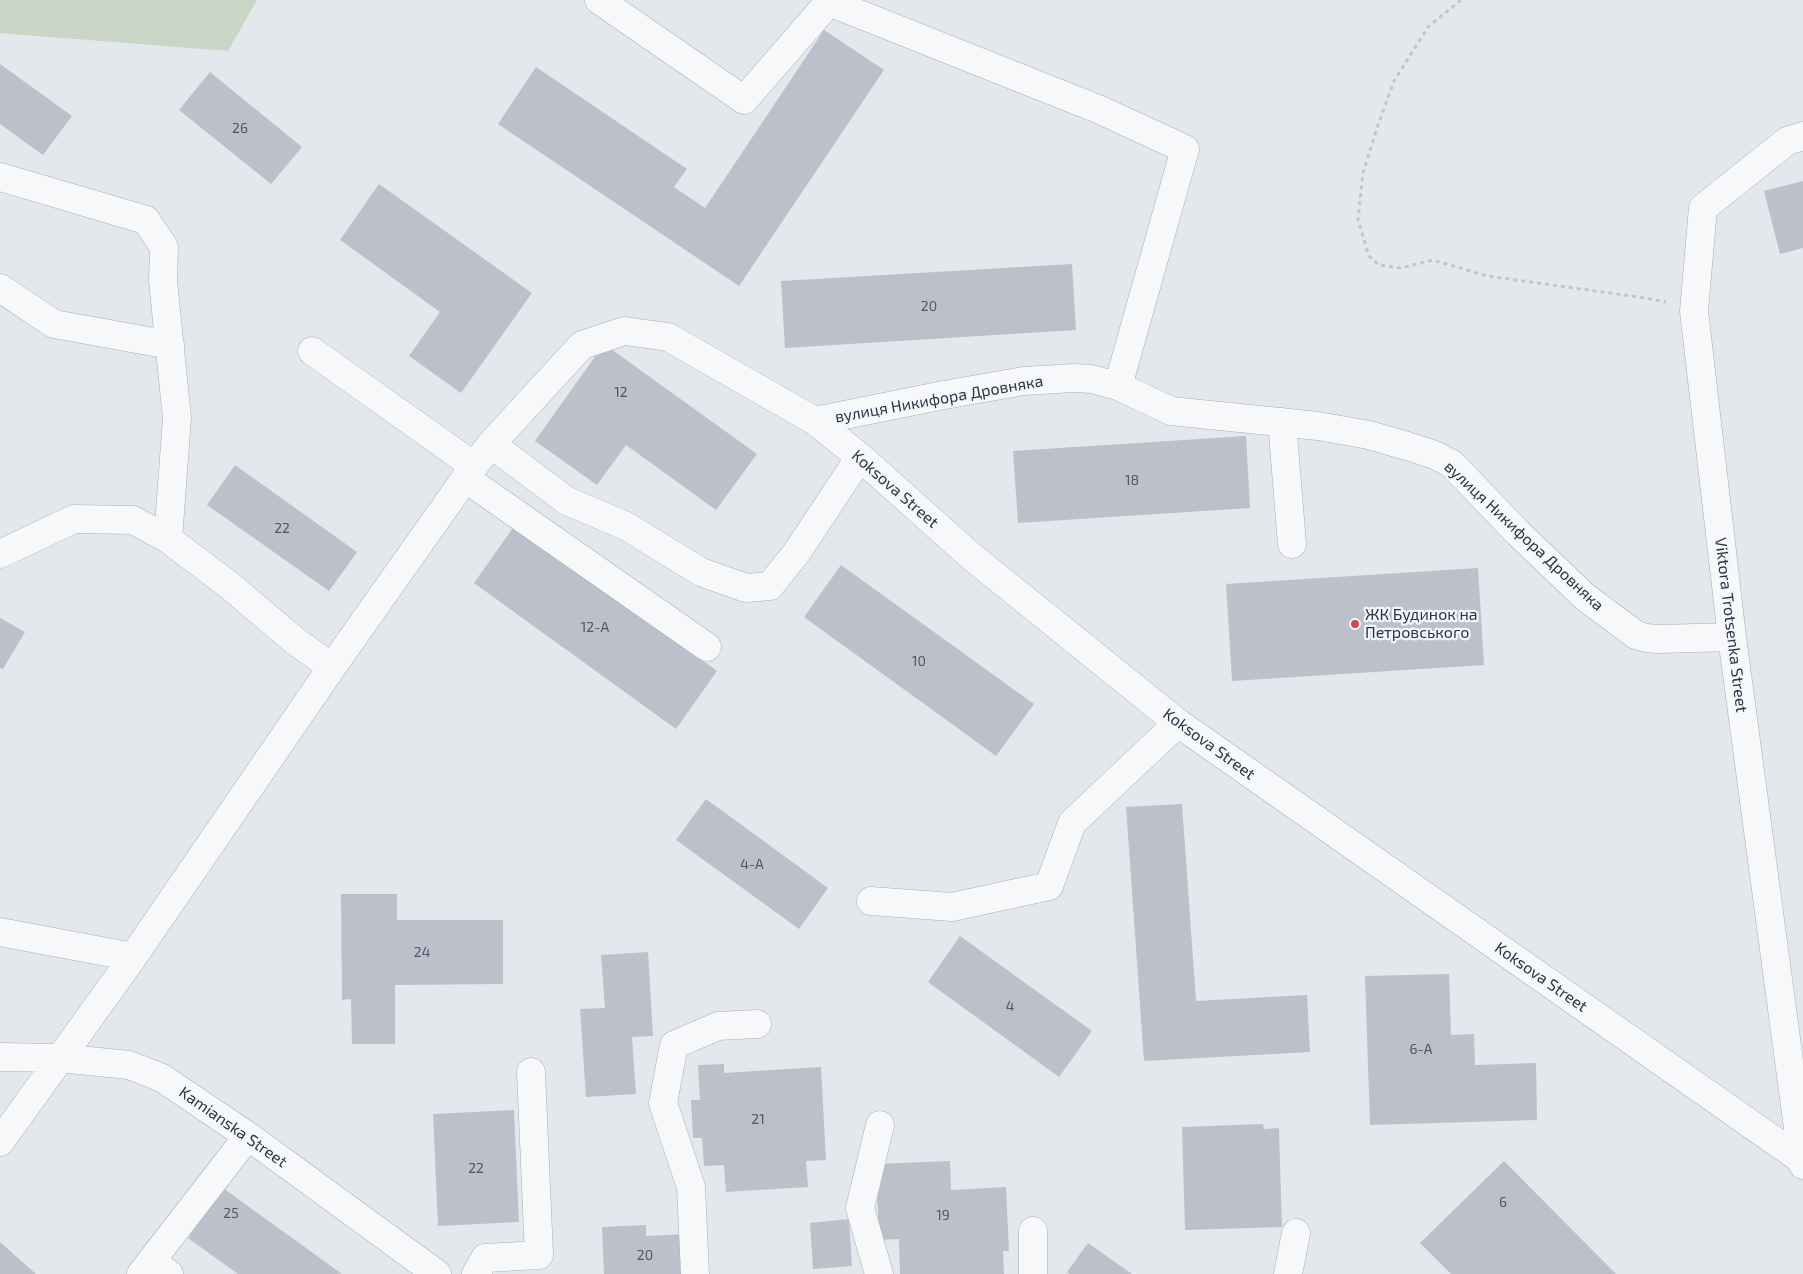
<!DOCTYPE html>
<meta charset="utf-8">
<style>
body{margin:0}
canvas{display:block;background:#e4e7ec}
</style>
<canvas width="1803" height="1274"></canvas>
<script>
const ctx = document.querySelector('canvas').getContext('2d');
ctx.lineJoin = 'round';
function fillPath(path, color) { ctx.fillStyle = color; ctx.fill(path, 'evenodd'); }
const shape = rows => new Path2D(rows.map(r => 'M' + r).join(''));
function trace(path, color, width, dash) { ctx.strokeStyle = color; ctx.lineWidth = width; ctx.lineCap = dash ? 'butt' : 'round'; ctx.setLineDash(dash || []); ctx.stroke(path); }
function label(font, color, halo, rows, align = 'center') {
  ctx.font = font + ' "Exo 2",sans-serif'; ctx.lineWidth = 4.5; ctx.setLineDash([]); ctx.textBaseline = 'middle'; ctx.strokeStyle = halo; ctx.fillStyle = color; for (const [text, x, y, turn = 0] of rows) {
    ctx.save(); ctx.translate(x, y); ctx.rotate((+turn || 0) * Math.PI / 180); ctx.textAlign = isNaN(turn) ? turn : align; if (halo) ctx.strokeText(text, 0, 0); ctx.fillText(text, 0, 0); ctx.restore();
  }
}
fillPath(shape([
 [0,0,257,0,228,51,0,33]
]), '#c9d6c5');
fillPath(shape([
 [824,30,884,70,739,286,498,124,536,67,687,169,674,187,705,208],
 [0,64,72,116,43,155,0,124],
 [210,72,302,147,271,184,179,110],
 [1803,181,1803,248,1780,254,1764,191],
 [379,184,532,293,461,393,409,356,440,312,340,240],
 [1072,264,1076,330,785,348,781,281],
 [604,344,757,454,716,510,626,445,597,485,535,441],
 [1246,436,1250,508,1018,523,1013,451],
 [235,465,357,552,329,591,207,505],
 [515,525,717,671,676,729,474,583],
 [841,565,1034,704,996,756,804,617],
 [1478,568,1484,665,1232,681,1226,584],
 [0,618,25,632,3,669,0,668],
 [706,799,828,888,799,929,676,840],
 [1182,804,1196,1001,1307,995,1310,1052,1144,1061,1126,807],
 [341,894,397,894,397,920,503,920,503,984,395,985,395,1044,352,1044,351,999,342,1000],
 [960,936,1092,1031,1059,1077,928,982],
 [648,952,653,1036,632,1037,636,1094,586,1097,580,1009,605,1008,601,955],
 [1449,974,1451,1035,1474,1034,1475,1065,1536,1063,1537,1120,1370,1125,1365,976],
 [724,1064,724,1073,821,1067,826,1160,806,1161,808,1187,726,1192,724,1165,704,1166,702,1138,693,1138,691,1100,700,1100,698,1065],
 [514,1110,519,1222,438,1226,433,1114],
 [1263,1124,1264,1129,1279,1128,1282,1227,1185,1230,1182,1127],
 [950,1161,951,1190,1006,1187,1009,1251,1003,1251,1004,1274,900,1274,899,1239,879,1240,876,1164],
 [1504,1161,1616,1274,1451,1274,1420,1243],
 [223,1188,342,1274,238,1274,188,1238],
 [849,1219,852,1266,813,1269,810,1223],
 [646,1225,646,1236,685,1234,687,1274,604,1274,602,1227],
 [0,1242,36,1274,0,1274],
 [1088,1243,1132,1274,1070,1274,1067,1272]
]), '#bbc0ca');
const minor = shape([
 [599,0,744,100,829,2,1098,109,1185,149,1118,386],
 [1803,136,1787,141,1703,208,1694,311,1732,637,1803,1165],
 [0,177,146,220,164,247,163,281,177,418,168,539,229,585,295,641,332,667],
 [0,288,54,324,170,345],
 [312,351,474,466],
 [815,421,944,395,1024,381,1074,378,1091,379,1118,386,1171,411,1318,426,1369,435,1407,446,1435,455,1452,464,1518,533,1585,597,1636,635,1646,638,1659,639,1732,637],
 [1282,422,1292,544],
 [491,444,567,501,626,526,701,572,746,588,770,586,797,552,860,457],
 [465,478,707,647],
 [0,554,74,519,133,520,168,539],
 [871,901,952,907,1049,886,1072,823,1178,723],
 [0,932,133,957],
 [0,1057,59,1058,129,1065,162,1078,248,1136,437,1274],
 [0,1142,133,957,332,667,474,466,491,444,582,345,624,331,668,337,815,421,860,457,972,557,1178,723,1802,1160],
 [151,1261,169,1274],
 [141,1274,248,1136],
 [476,1274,485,1258,539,1255,531,1072],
 [695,1274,691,1187,663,1103,674,1045,718,1026,757,1024],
 [879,1274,860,1208,880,1125],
 [1033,1274,1033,1231],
 [1288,1274,1296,1233]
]);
trace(minor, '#a9aeb7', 29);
trace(shape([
 [1461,0,1428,27,1394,81,1377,128,1363,173,1358,220,1369,256,1379,265,1400,268,1433,260,1487,276,1639,297,1666,302]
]), '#c2c5cb', 3, [4, 4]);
trace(minor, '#f7f8fa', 28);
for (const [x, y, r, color] of [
 [1355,624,5,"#d1495b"]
]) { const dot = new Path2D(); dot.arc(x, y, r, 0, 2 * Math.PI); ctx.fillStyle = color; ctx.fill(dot); trace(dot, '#f4f6f9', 2); }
label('14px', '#4f5766', null, [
 ["26",240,128],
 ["20",929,306],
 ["12",621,392],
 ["18",1132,480],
 ["22",282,528],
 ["12-А",595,627],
 ["10",919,661],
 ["4-А",752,864],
 ["24",422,952],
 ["4",1010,1006],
 ["6-А",1421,1049],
 ["21",758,1119],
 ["22",476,1168],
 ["6",1503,1202],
 ["25",231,1213],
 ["19",943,1215],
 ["20",645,1255]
]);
label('16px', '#2b3445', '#f4f6f9', [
 ["вулиця Никифора Дровняка",939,399,-10],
 ["Koksova Street",895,489,41],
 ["вулиця Никифора Дровняка",1524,536,43],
 ["Viktora Trotsenka Street",1731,625,83],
 ["Koksova Street",1209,744,36],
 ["Koksova Street",1541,977,35],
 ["Kamianska Street",233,1127,35]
]);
label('16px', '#2b3445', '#f4f6f9', [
 ["ЖК Будинок на",1365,615],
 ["Петровського",1365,633]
], 'left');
</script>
